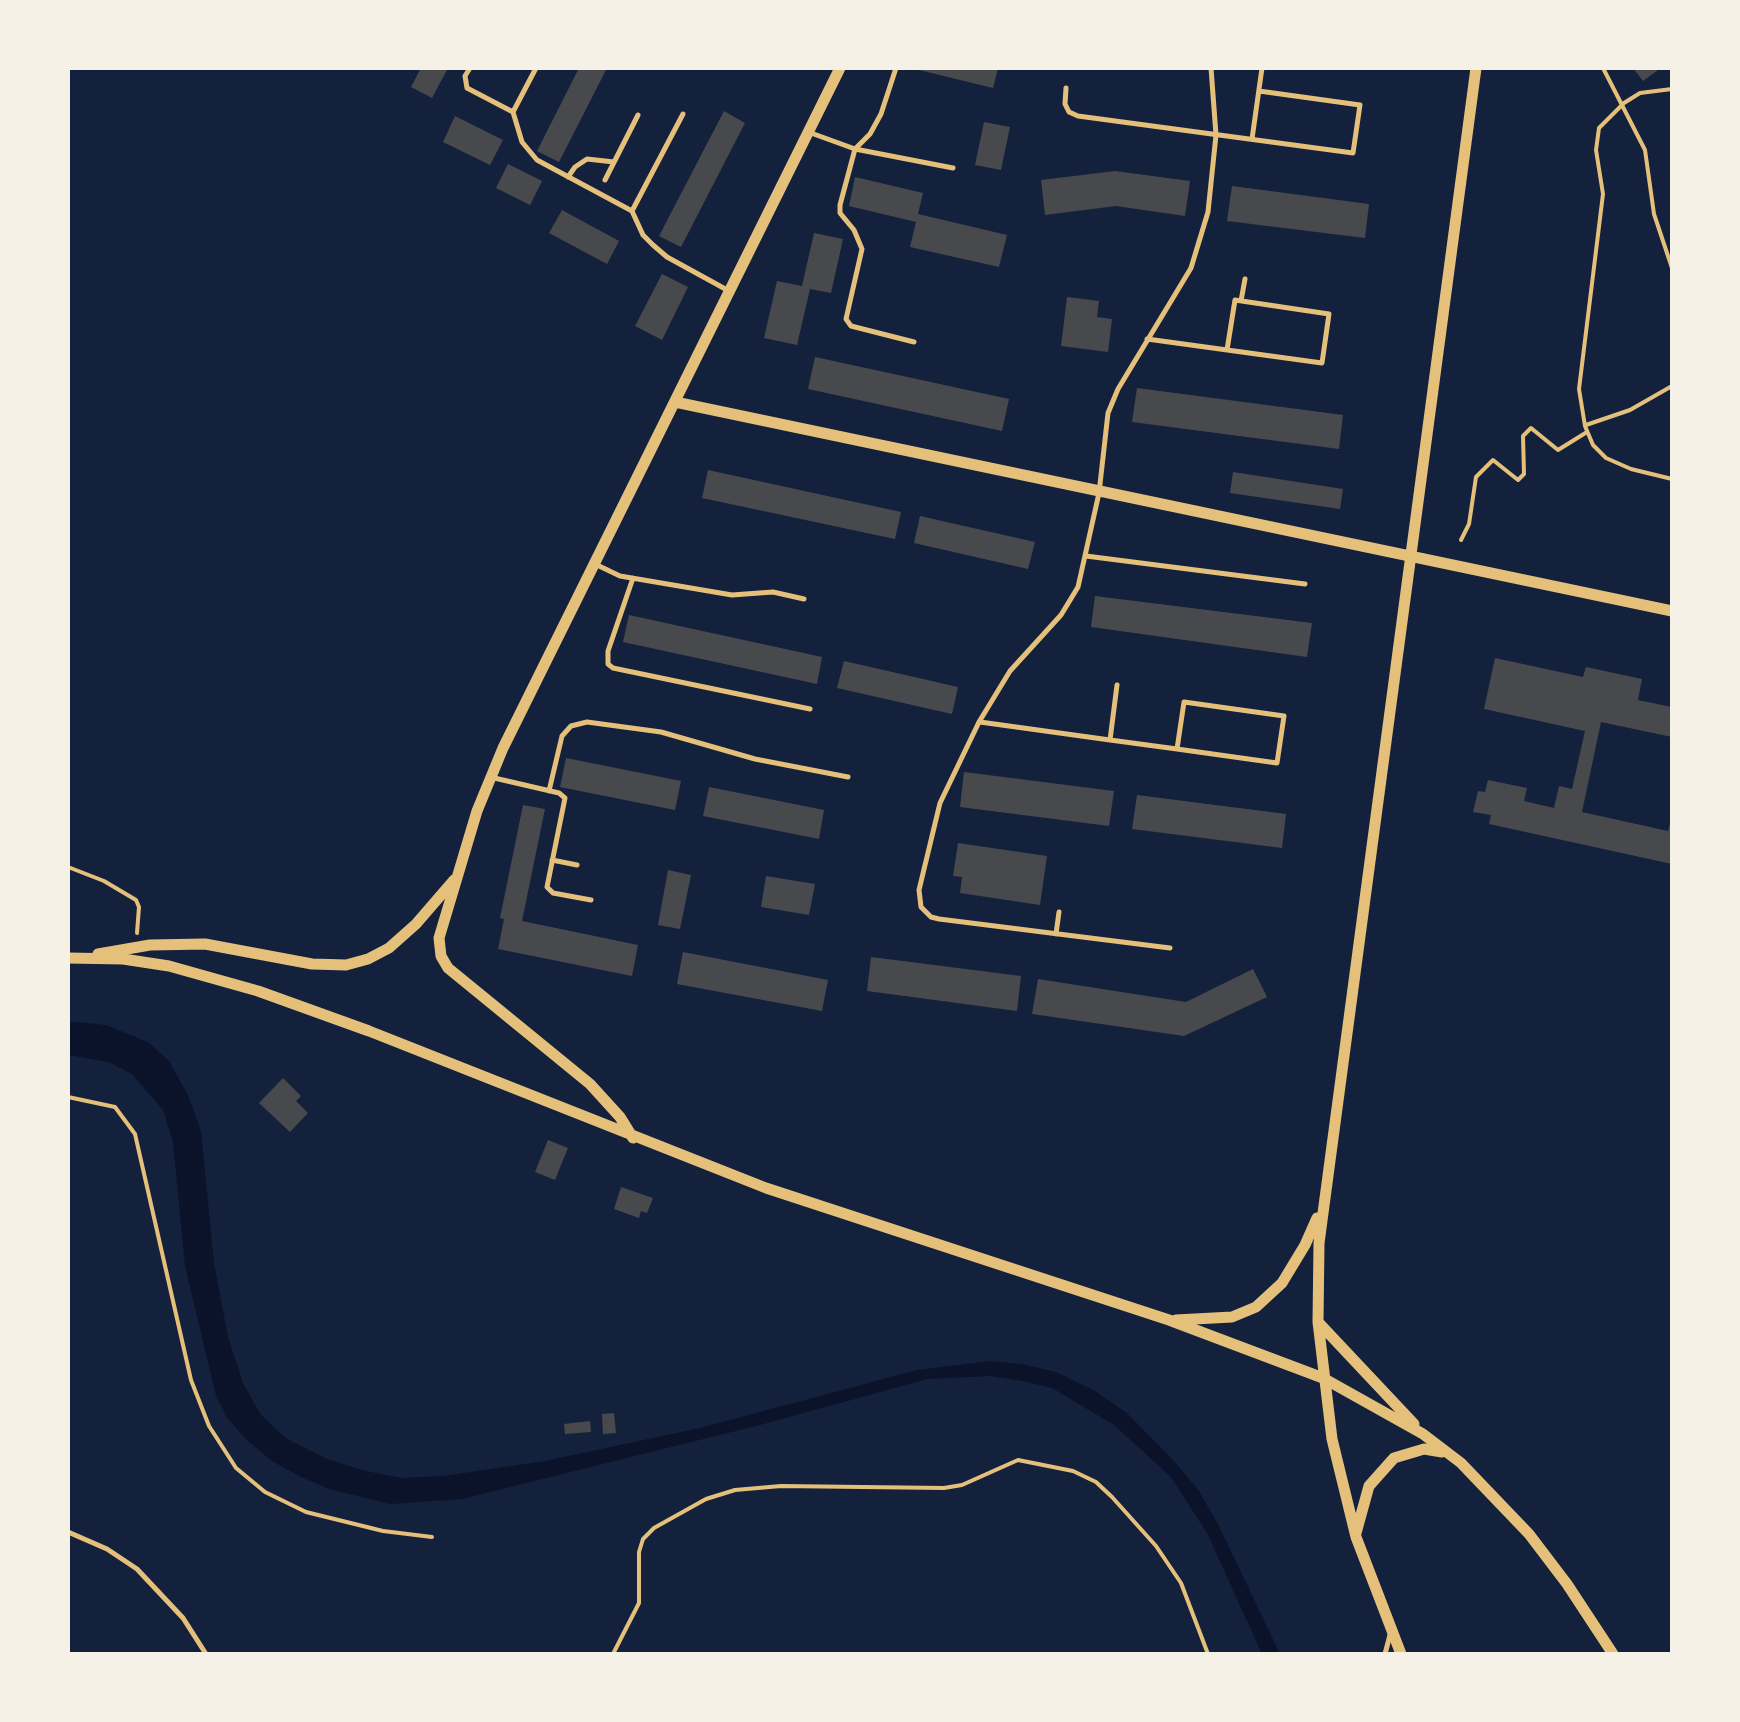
<!DOCTYPE html>
<style>
body{margin:0}
#map{position:relative;width:1740px;height:1722px;overflow:hidden;background:#14213d;font-family:Lato,sans-serif}
canvas{display:block}
.frame{position:absolute;inset:0;border:70px solid #f6f1e7;pointer-events:none}
</style>
<div id="map">
<canvas width="1740" height="1722"></canvas>
<div class="frame"></div>
</div>
<script>
const ctx = document.querySelector('canvas').getContext('2d');
ctx.lineJoin = 'round';
function fillPath(path, color) { ctx.fillStyle = color; ctx.fill(path, 'evenodd'); }
const shape = rows => new Path2D(rows.map(r => 'M' + r).join(''));
function trace(path, color, width, dash) { ctx.strokeStyle = color; ctx.lineWidth = width; ctx.lineCap = dash ? 'butt' : 'round'; ctx.setLineDash(dash || []); ctx.stroke(path); }
fillPath(shape([
 [68,1021,106,1025,148,1042,169,1061,188,1095,201,1131,214,1263,228,1337,243,1383,261,1415,287,1439,327,1459,366,1471,401,1478,443,1476,545,1461,700,1428,917,1370,989,1361,1022,1364,1056,1372,1095,1391,1128,1414,1174,1461,1199,1491,1219,1526,1280,1654,1262,1654,1207,1533,1171,1477,1114,1425,1052,1388,1022,1381,990,1376,928,1379,760,1425,462,1499,391,1504,332,1490,301,1477,272,1461,249,1442,228,1419,216,1396,185,1266,173,1142,163,1110,132,1074,108,1062,68,1055]
]), '#0b132b');
fillPath(shape([
 [421,68,448,68,432,98,411,87],
 [579,68,607,68,559,162,537,151],
 [911,68,998,68,993,88],
 [1633,68,1656,68,1658,70,1643,81],
 [724,111,745,123,681,247,659,236],
 [455,116,503,140,490,165,443,142],
 [984,122,1010,127,1001,170,975,165],
 [508,164,542,181,530,205,496,188],
 [1115,171,1190,181,1185,216,1116,206,1045,215,1041,180],
 [855,177,923,193,918,214,1007,235,999,267,910,247,916,222,849,206],
 [1232,186,1369,204,1365,238,1227,221],
 [562,210,619,241,607,264,549,233],
 [814,233,843,239,831,293,810,289,797,345,764,338,777,281,802,286],
 [662,274,688,287,662,340,635,326],
 [1067,297,1099,301,1097,317,1112,319,1108,352,1061,346],
 [815,357,1009,399,1002,431,808,389],
 [1137,388,1343,415,1339,449,1132,422],
 [708,470,901,512,895,539,702,498],
 [1233,472,1343,489,1340,509,1230,493],
 [920,516,1035,542,1028,569,914,543],
 [1095,596,1312,623,1307,657,1091,627],
 [629,615,822,657,817,684,623,642],
 [1495,658,1583,677,1586,667,1642,679,1638,700,1672,707,1672,737,1601,722,1582,812,1668,831,1672,816,1672,864,1489,824,1491,815,1473,812,1478,791,1485,792,1488,780,1527,788,1524,801,1554,808,1559,786,1572,789,1585,731,1484,709],
 [844,661,958,687,952,714,837,688],
 [566,758,681,781,675,810,560,787],
 [964,772,1114,791,1109,826,960,807],
 [709,787,824,810,819,839,703,816],
 [1137,795,1286,814,1282,848,1132,829],
 [523,805,545,809,522,921,638,945,632,976,498,949,504,919,500,918],
 [958,843,1047,856,1040,905,960,893,962,877,953,876],
 [668,870,691,875,680,929,658,925],
 [766,876,815,884,809,915,761,907],
 [683,952,828,980,822,1011,677,984],
 [871,957,1021,976,1017,1011,867,991],
 [1253,969,1267,997,1184,1036,1032,1014,1038,979,1186,1002],
 [283,1078,301,1096,296,1101,308,1113,290,1132,259,1103],
 [548,1140,568,1148,555,1180,535,1172],
 [621,1187,653,1198,647,1213,641,1211,639,1218,614,1209],
 [614,1413,616,1433,603,1434,602,1414],
 [590,1421,591,1432,565,1434,564,1424]
]), '#48494c');
trace(shape([
 [1603,68,1645,150,1654,214,1672,268],
 [1672,89,1640,93,1624,103,1599,128,1596,150,1603,194,1579,389,1585,426,1593,445,1606,458,1631,469,1672,479],
 [1586,425,1630,410,1672,386],
 [1461,540,1469,524,1476,477,1493,460,1518,480,1524,474,1523,436,1531,428,1558,450,1587,432],
 [68,867,104,881,136,900,139,907,137,933],
 [68,1097,115,1107,135,1134,191,1380,209,1426,236,1468,265,1492,306,1512,383,1531,432,1537],
 [613,1654,639,1603,639,1552,643,1539,654,1528,706,1499,735,1490,781,1486,944,1488,962,1485,1018,1460,1073,1471,1096,1482,1112,1497,1156,1546,1181,1583,1208,1654]
]), '#e5c07b', 4);
trace(shape([
 [470,68,465,76,467,88,513,112,522,142,537,160,632,211,643,235,653,245,667,257,729,291],
 [896,68,881,114,870,134,855,149,840,205,840,213,854,230,862,249,846,319,851,326,914,342],
 [1066,88,1065,104,1069,112,1078,116,1353,153,1360,105,1259,91],
 [513,112,536,68],
 [811,133,855,149,953,168],
 [1252,139,1262,68],
 [568,177,575,167,587,159,614,162],
 [605,180,638,115],
 [632,211,683,114],
 [1241,301,1245,279],
 [1147,339,1322,363,1329,314,1235,300,1227,350],
 [1086,556,1305,584],
 [597,565,620,576,732,595,773,592,804,599],
 [633,578,608,651,608,664,613,668,810,709],
 [980,722,1110,740,1177,749,1277,763,1284,716,1184,702,1177,749],
 [1110,740,1117,685],
 [490,777,559,793,565,798,547,887,553,893,591,900],
 [549,791,562,736,571,726,587,722,661,732,755,759,848,777],
 [552,860,577,865],
 [1056,934,1059,912],
 [1170,948,939,919,931,917,921,907,919,890,940,803,979,722,1010,671,1061,615,1078,587,1099,493,1108,413,1118,389,1191,268,1208,212,1216,135,1211,68],
 [68,1532,107,1549,137,1569,183,1618,206,1654],
 [1385,1654,1390,1635]
]), '#e5c07b', 5);
trace(shape([
 [675,402,1672,611],
 [98,954,150,945,205,944,312,964,346,965,368,959,389,948,416,924,454,880],
 [68,958,123,959,169,966,258,991,369,1031,766,1188,1169,1320,1323,1378,1423,1434,1461,1463,1529,1534,1567,1584,1613,1654],
 [633,1138,620,1117,590,1084,448,968,441,956,439,938,477,811,503,748,840,68],
 [1176,1320,1232,1317,1256,1307,1282,1283,1305,1245,1317,1218],
 [1318,1322,1414,1424],
 [1356,1533,1369,1486,1394,1458,1424,1449,1442,1452],
 [1401,1654,1356,1537,1332,1439,1318,1322,1319,1243,1476,68]
]), '#e5c07b', 11);
</script>
